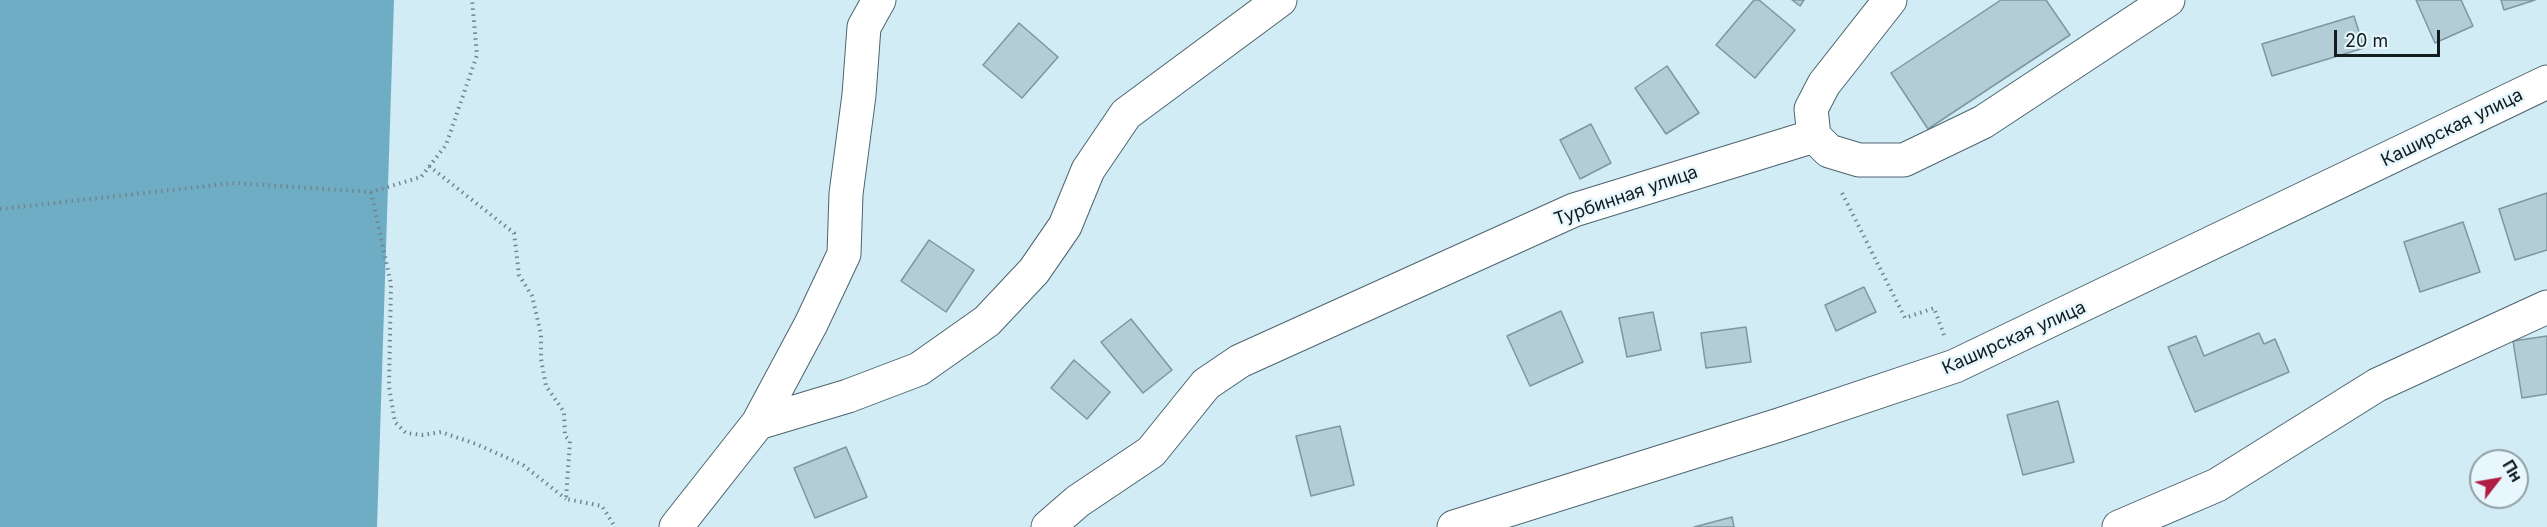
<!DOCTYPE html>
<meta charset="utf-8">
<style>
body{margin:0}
#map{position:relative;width:2547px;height:527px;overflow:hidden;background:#d2ecf6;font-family:Inter,sans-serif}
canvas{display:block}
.north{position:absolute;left:2469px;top:449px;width:60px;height:60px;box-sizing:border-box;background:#e7f7fd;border:2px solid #92a0a5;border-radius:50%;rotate:59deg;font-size:16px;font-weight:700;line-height:24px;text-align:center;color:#131d20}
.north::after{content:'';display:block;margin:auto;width:21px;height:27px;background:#b11e45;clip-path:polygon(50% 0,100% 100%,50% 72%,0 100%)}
.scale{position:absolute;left:2334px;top:30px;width:106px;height:27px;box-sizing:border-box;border:3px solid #131d20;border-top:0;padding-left:8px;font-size:18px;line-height:21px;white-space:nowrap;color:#131d20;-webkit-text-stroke:4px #e7f7fd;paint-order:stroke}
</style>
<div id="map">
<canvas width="2547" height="527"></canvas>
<div class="north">Пн</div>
<div class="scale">20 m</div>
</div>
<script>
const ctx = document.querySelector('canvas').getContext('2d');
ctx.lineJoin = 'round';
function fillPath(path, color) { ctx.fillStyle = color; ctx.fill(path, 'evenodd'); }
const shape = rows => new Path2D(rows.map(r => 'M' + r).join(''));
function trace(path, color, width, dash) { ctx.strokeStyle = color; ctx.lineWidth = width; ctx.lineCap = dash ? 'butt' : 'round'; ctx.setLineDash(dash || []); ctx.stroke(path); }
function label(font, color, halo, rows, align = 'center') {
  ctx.font = font + ' Inter,sans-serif'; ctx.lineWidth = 5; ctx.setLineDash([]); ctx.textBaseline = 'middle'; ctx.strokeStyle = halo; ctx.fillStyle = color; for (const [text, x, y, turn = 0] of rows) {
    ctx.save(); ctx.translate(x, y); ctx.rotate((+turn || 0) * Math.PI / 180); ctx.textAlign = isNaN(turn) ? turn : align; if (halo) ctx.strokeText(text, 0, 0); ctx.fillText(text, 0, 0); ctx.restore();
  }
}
fillPath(shape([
 [0,0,394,0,377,527,0,527]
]), '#6eadc4');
const building = shape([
 [1754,0,1759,0,1795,30,1755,78,1716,45,1754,0],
 [1792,0,1804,0,1800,6,1792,0],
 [2001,0,2046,0,2070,35,1928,129,1891,73,2001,0],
 [2416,0,2461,0,2473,26,2435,43,2416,0],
 [2501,0,2535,0,2504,10,2501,0],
 [2354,16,2364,48,2272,76,2262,44,2354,16],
 [1019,23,1058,57,1022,98,983,65,1019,23],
 [1667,66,1699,113,1666,134,1635,88,1667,66],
 [1591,124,1611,163,1580,179,1560,140,1591,124],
 [2547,193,2547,250,2515,260,2499,209,2547,193],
 [2463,222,2480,272,2420,292,2404,242,2463,222],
 [929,240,974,270,946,312,901,281,929,240],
 [1864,287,1876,312,1836,331,1825,305,1864,287],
 [1561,311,1583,362,1530,386,1507,336,1561,311],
 [1653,312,1661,350,1627,357,1619,318,1653,312],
 [1131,319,1172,370,1143,393,1101,342,1131,319],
 [1746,327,1751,362,1706,368,1701,333,1746,327],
 [2259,333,2264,344,2275,339,2289,372,2195,412,2168,347,2196,336,2204,356,2259,333],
 [2547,336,2547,394,2522,398,2513,341,2547,336],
 [1074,360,1110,392,1087,419,1051,388,1074,360],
 [2058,401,2074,462,2023,475,2007,415,2058,401],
 [1340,426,1354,485,1311,496,1296,436,1340,426],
 [846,447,867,497,815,518,794,468,846,447],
 [1732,517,1734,527,1694,527,1732,517]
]);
fillPath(building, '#b3cdd7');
trace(building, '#7d969f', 1.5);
const minor = shape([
 [1814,136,1811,109,1824,84,1890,0],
 [758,423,811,324,844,254,846,194,859,95,864,27,879,0],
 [676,527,758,423,848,396,919,369,987,321,1034,271,1065,226,1088,170,1126,114,1280,0],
 [1048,527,1078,501,1151,452,1206,384,1240,361,1574,210,1814,136,1829,151,1859,160,1904,160,1983,122,2168,0],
 [1454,527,1779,425,1955,366,2547,82],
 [2119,527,2217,485,2377,385,2547,307]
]);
trace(minor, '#4c646d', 35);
trace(shape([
 [429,166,514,233,519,275,532,296,541,334,541,359,546,386,564,412,565,436,570,441,566,499,602,506,615,527],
 [371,192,391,284,389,387,395,422,406,433,423,435,441,432,476,444,523,465,566,499],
 [1842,193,1905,318,1934,308,1944,335],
 [0,209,235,183,371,192,421,177,446,145,477,55,472,0]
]), '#73858c', 4, [1.5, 4.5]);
trace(minor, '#fff', 33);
label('18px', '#131d20', '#e7f7fd', [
 ["Каширская улица",2452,128,-26],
 ["Турбинная улица",1626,196,-19],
 ["Каширская улица",2014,338,-24]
]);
</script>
